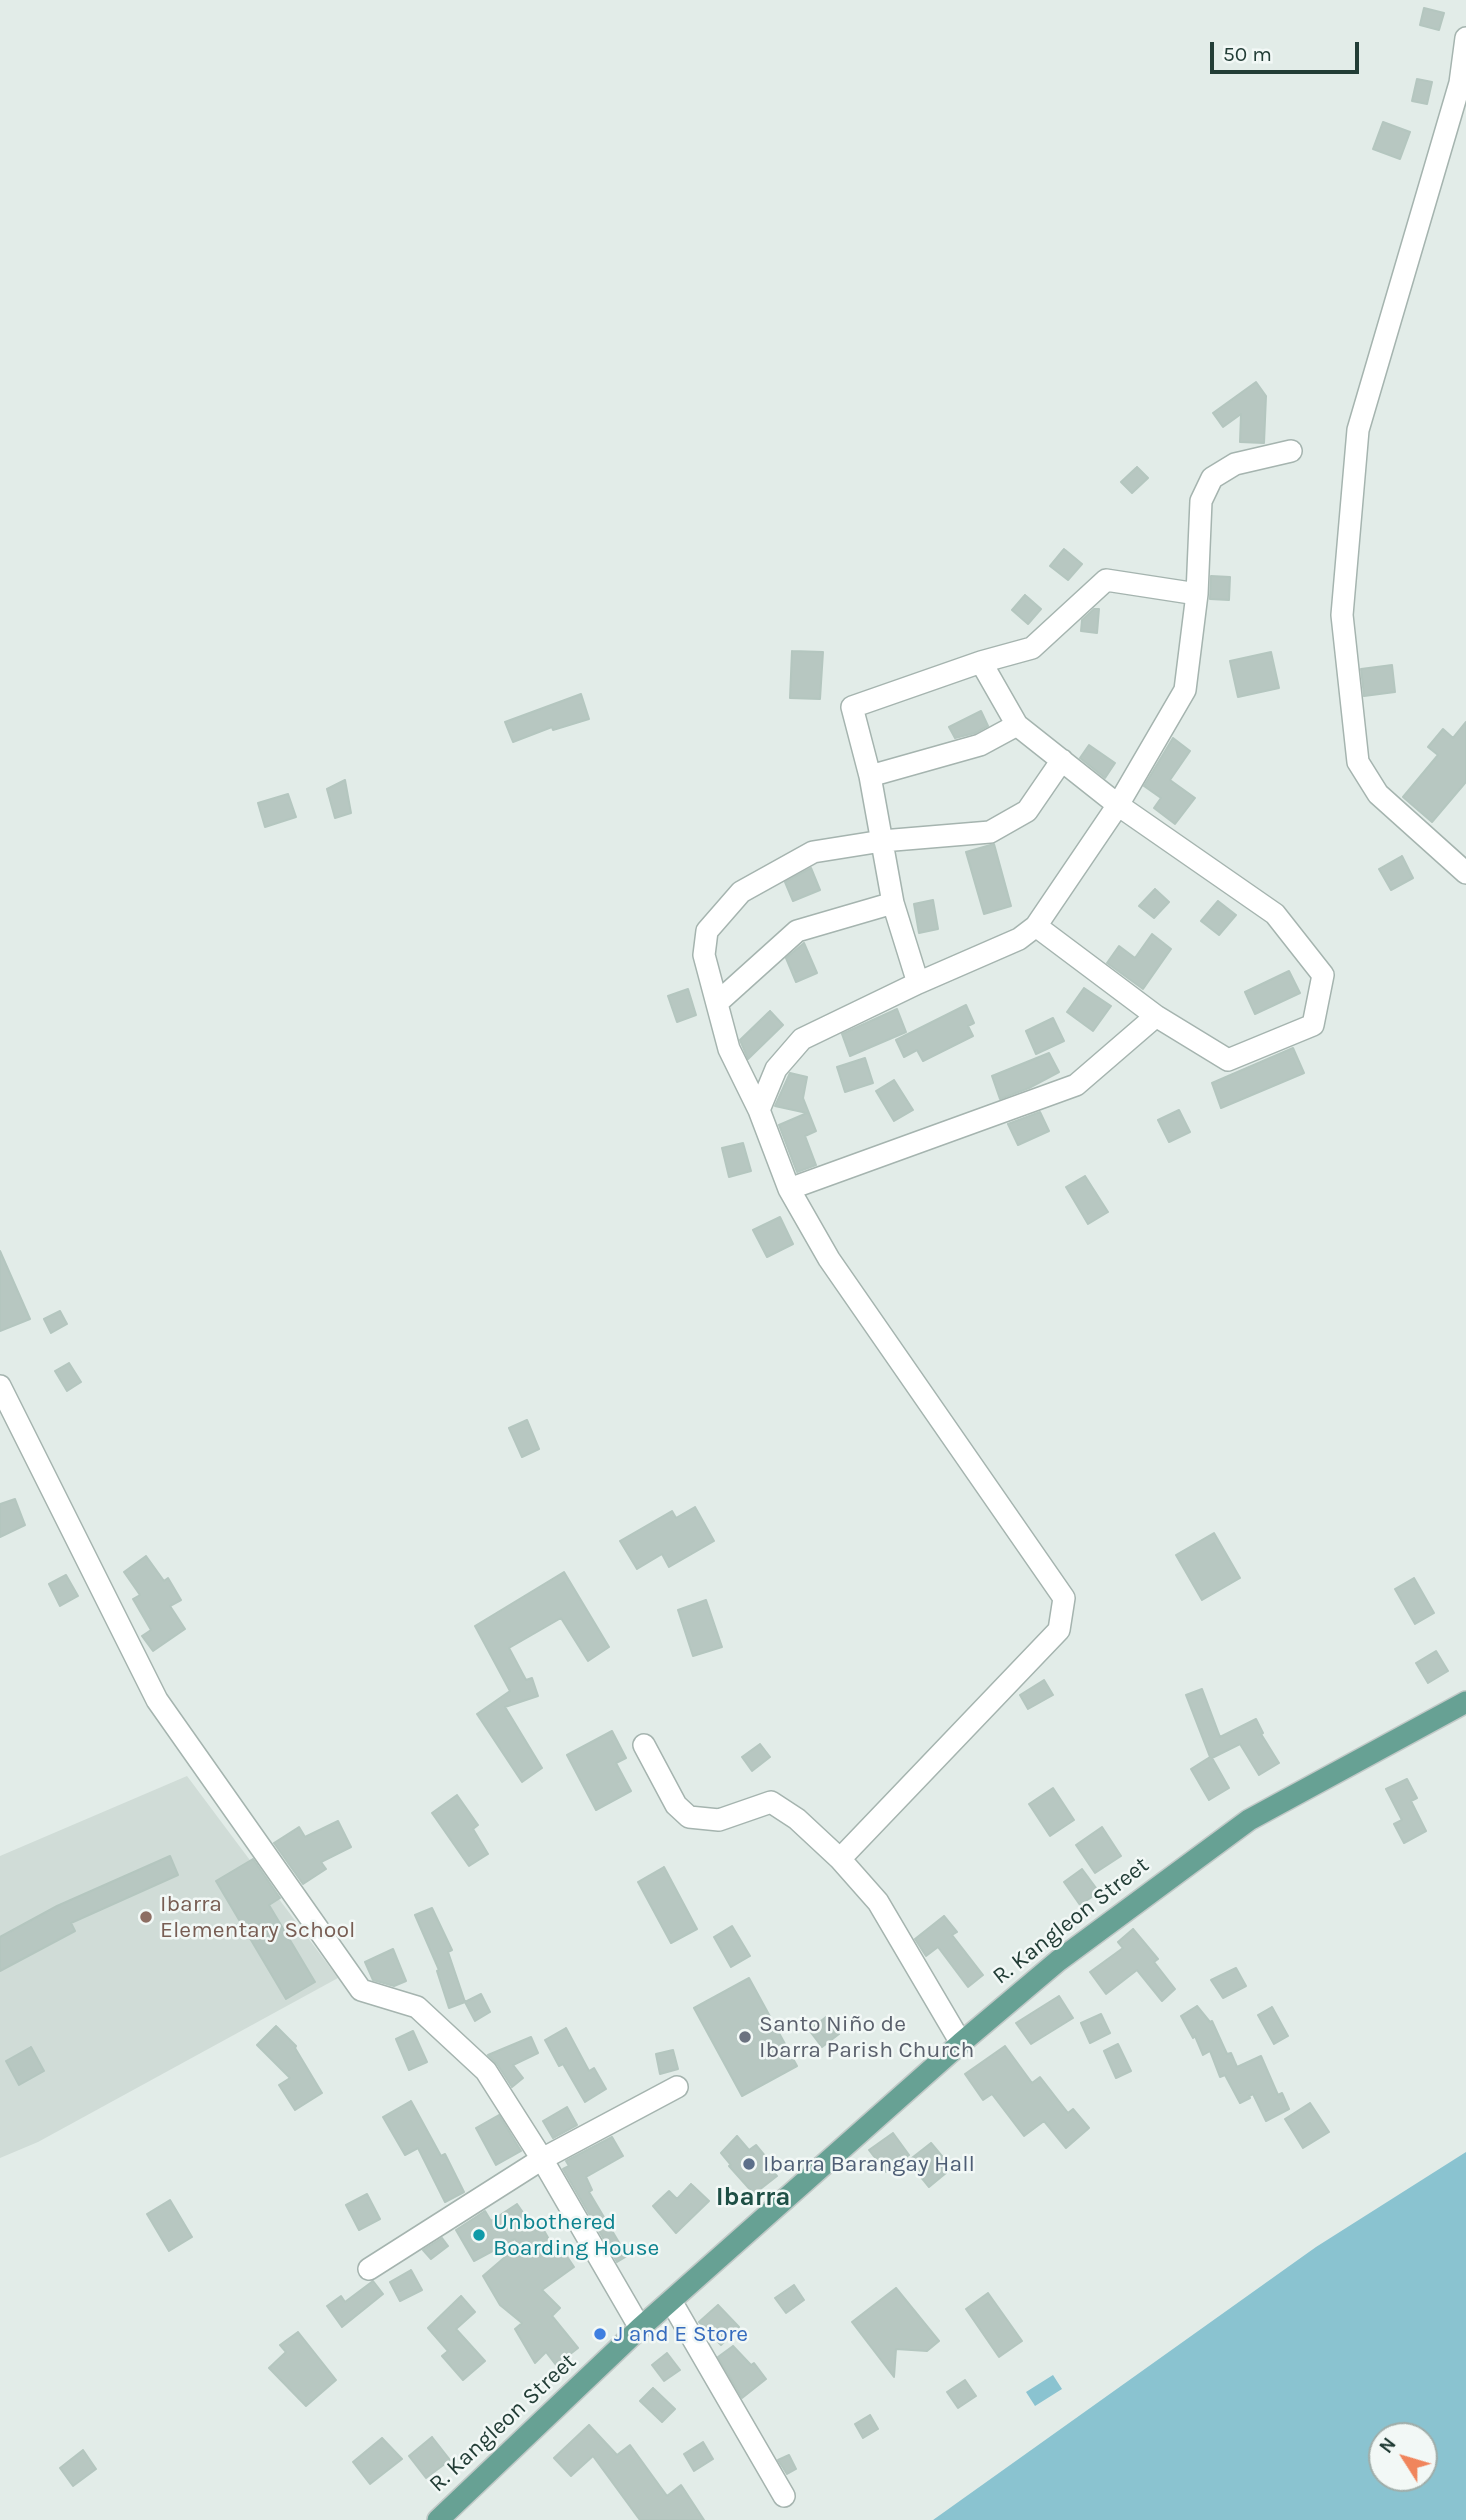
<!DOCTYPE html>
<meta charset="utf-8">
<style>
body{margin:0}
#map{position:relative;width:1466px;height:2520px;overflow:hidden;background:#e2ece8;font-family:Karla,sans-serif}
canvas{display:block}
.north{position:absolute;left:1368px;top:2422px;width:70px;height:70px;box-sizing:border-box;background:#f2f8f6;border:2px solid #9fada9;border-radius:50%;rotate:307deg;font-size:19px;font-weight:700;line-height:28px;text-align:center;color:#223d36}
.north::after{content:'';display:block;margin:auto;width:24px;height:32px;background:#f0855c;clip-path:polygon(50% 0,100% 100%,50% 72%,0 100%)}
.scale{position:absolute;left:1210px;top:42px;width:149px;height:32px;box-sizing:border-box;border:4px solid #223d36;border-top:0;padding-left:9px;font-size:21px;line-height:24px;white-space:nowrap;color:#223d36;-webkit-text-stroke:5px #f2f8f6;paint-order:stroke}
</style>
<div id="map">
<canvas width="1466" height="2520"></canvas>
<div class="north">N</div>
<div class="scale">50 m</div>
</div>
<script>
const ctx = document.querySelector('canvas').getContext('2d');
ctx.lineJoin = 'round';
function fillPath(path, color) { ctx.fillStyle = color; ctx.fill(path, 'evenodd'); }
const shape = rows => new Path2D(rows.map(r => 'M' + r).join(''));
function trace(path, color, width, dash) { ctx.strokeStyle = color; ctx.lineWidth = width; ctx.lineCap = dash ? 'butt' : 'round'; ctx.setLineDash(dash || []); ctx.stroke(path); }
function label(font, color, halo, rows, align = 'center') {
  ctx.font = font + ' Karla,sans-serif'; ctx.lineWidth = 5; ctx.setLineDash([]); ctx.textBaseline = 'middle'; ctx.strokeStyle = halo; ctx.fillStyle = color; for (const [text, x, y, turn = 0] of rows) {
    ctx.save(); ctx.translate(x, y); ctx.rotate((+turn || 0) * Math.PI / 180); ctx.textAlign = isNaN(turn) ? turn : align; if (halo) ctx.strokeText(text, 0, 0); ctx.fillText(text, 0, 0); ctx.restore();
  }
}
fillPath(shape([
 [187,1776,338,1978,38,2142,0,2158,0,1856]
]), '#d0dcd7');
fillPath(shape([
 [1466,2152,1466,2520,933,2520,1316,2247],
 [1424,2436,1424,2478,1382,2478,1382,2436],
 [1053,2375,1062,2389,1035,2406,1026,2392]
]), '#8ac3d0');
const building = shape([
 [1424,8,1444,13,1439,30,1420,25,1424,8],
 [1417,79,1432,82,1427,104,1412,101,1417,79],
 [1383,122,1410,132,1400,159,1373,149,1383,122],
 [1256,382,1266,396,1264,443,1240,442,1241,414,1223,427,1213,413,1256,382],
 [1137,467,1148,478,1132,493,1121,482,1137,467],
 [1064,549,1082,564,1068,580,1050,566,1064,549],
 [1211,576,1230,577,1229,600,1210,599,1211,576],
 [1025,595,1041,609,1028,624,1012,610,1025,595],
 [1094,609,1099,609,1097,633,1081,631,1082,620,1094,609],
 [792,651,823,652,820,699,790,698,792,651],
 [1271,652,1279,688,1238,697,1230,661,1271,652],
 [1392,665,1395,692,1364,696,1361,669,1392,665],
 [581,694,589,719,553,730,552,727,513,742,505,722,581,694],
 [981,711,988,726,975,733,955,738,949,727,981,711],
 [1466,722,1466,782,1432,822,1403,797,1438,755,1428,747,1443,729,1453,738,1466,722],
 [1173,738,1190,751,1170,780,1195,798,1175,824,1154,808,1161,798,1144,786,1173,738],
 [1089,745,1115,763,1105,778,1080,758,1089,745],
 [345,780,351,813,335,818,327,789,345,780],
 [288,794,296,817,265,827,258,803,288,794],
 [994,844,1011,906,984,914,966,852,994,844],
 [1402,856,1413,878,1391,890,1379,869,1402,856],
 [811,868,820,890,793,901,785,882,811,868],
 [1155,889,1169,902,1154,918,1139,906,1155,889],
 [933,900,938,929,919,933,914,904,933,900],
 [1218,901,1236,915,1219,935,1201,921,1218,901],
 [1152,934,1171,949,1143,989,1107,963,1119,946,1135,958,1152,934],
 [804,943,817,973,796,982,786,958,804,943],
 [1289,971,1300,993,1255,1014,1245,992,1289,971],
 [1084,988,1111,1006,1093,1031,1067,1012,1084,988],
 [688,989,696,1015,677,1022,668,996,688,989],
 [966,1005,974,1023,968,1026,973,1036,923,1061,917,1050,904,1057,896,1040,966,1005],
 [897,1009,906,1032,850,1056,842,1034,897,1009],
 [770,1011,783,1025,748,1059,740,1040,770,1011],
 [1053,1018,1064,1041,1036,1054,1026,1031,1053,1018],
 [1293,1048,1304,1073,1221,1108,1212,1083,1293,1048],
 [1049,1053,1059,1072,1029,1088,1000,1099,992,1076,1049,1053],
 [865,1058,873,1083,845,1092,837,1067,865,1058],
 [790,1073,807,1077,803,1098,816,1131,805,1136,816,1165,797,1172,779,1125,807,1113,775,1106,790,1073],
 [894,1080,913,1110,894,1121,876,1091,894,1080],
 [1179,1110,1190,1132,1169,1142,1158,1120,1179,1110],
 [1040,1112,1049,1131,1018,1145,1008,1124,1040,1112],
 [743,1143,751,1171,729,1177,722,1148,743,1143],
 [1085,1176,1108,1212,1088,1224,1066,1187,1085,1176],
 [780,1217,793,1244,767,1257,753,1230,780,1217],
 [0,1251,30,1319,0,1331,0,1251],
 [60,1311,67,1324,51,1333,44,1319,60,1311],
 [69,1363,81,1382,67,1391,55,1371,69,1363],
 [527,1420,539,1449,522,1457,509,1428,527,1420],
 [15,1499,25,1525,0,1537,0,1504,15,1499],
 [695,1507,714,1541,669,1567,662,1554,637,1569,620,1541,672,1511,676,1518,695,1507],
 [1214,1533,1240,1578,1202,1600,1176,1555,1214,1533],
 [146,1556,164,1581,168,1578,181,1600,170,1606,185,1629,153,1651,142,1636,151,1630,133,1599,140,1595,124,1572,146,1556],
 [564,1572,609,1647,588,1661,561,1618,509,1648,526,1680,532,1678,538,1696,505,1707,542,1768,522,1782,477,1714,510,1691,475,1626,564,1572],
 [66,1575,78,1596,60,1606,49,1584,66,1575],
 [1414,1578,1434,1613,1415,1624,1395,1589,1414,1578],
 [706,1600,722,1647,693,1656,678,1610,706,1600],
 [1436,1651,1448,1671,1428,1683,1416,1663,1436,1651],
 [1044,1680,1053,1695,1028,1709,1020,1695,1044,1680],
 [1202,1689,1220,1737,1256,1719,1263,1733,1261,1734,1279,1763,1259,1775,1240,1744,1212,1758,1229,1788,1209,1800,1191,1769,1210,1757,1186,1695,1202,1689],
 [612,1731,626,1758,616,1763,631,1791,596,1810,567,1755,612,1731],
 [760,1744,770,1757,752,1771,742,1757,760,1744],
 [1407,1779,1417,1798,1411,1801,1426,1831,1404,1843,1394,1824,1402,1820,1386,1789,1407,1779],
 [1053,1788,1074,1820,1050,1836,1029,1804,1053,1788],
 [457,1795,478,1825,473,1829,488,1854,469,1866,432,1813,457,1795],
 [338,1821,351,1847,321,1862,326,1869,303,1884,274,1843,299,1827,305,1837,338,1821],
 [1102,1827,1121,1856,1095,1873,1076,1845,1102,1827],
 [170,1856,178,1875,71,1923,75,1931,0,1971,0,1937,57,1906,170,1856],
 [253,1859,280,1898,269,1905,315,1982,286,1999,216,1881,253,1859],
 [664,1867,697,1929,671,1943,638,1882,664,1867],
 [1082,1869,1099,1892,1080,1905,1064,1882,1082,1869],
 [432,1908,452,1950,448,1952,465,2002,449,2008,437,1971,439,1970,415,1915,432,1908],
 [944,1916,957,1932,952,1935,983,1975,968,1987,938,1947,926,1956,915,1939,944,1916],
 [732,1926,750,1956,731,1967,714,1937,732,1926],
 [1133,1929,1158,1959,1154,1962,1175,1989,1162,2001,1137,1970,1106,1994,1090,1972,1123,1948,1118,1942,1133,1929],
 [393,1949,406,1981,394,1986,373,1980,365,1962,393,1949],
 [1236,1968,1246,1986,1223,1998,1211,1980,1236,1968],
 [749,1978,797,2066,742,2096,694,2008,749,1978],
 [481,1994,490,2012,475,2021,465,2002,481,1994],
 [1059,1996,1073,2018,1031,2044,1016,2023,1059,1996],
 [1197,2006,1210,2022,1212,2021,1227,2054,1231,2053,1237,2067,1261,2056,1278,2095,1282,2093,1289,2109,1266,2121,1253,2094,1249,2096,1250,2098,1240,2103,1225,2075,1220,2077,1210,2051,1203,2055,1195,2036,1193,2038,1181,2016,1197,2006],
 [1272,2007,1288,2036,1274,2044,1258,2015,1272,2007],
 [1101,2014,1110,2033,1090,2043,1081,2023,1101,2014],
 [826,2017,839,2034,822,2047,809,2030,826,2017],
 [276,2026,296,2046,295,2048,322,2093,295,2110,279,2085,290,2078,257,2045,276,2026],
 [566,2028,589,2071,594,2068,606,2089,585,2102,563,2064,559,2066,545,2040,566,2028],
 [413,2031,427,2062,409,2070,396,2039,413,2031],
 [531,2037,538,2053,513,2065,523,2078,512,2087,497,2064,488,2055,531,2037],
 [1118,2044,1131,2071,1116,2078,1104,2051,1118,2044],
 [1005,2046,1032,2083,1040,2077,1068,2113,1073,2109,1089,2128,1066,2148,1044,2121,1024,2136,992,2094,983,2100,965,2074,1005,2046],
 [31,2047,44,2071,19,2085,6,2061,31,2047],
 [673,2050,678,2069,660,2074,656,2054,673,2050],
 [411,2101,441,2156,445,2154,464,2192,445,2202,418,2148,405,2155,383,2117,411,2101],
 [1310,2103,1329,2132,1303,2148,1285,2119,1310,2103],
 [567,2107,577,2125,553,2138,543,2121,567,2107],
 [499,2115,521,2151,496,2165,476,2128,499,2115],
 [893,2133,909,2155,886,2172,869,2150,893,2133],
 [737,2136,749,2150,756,2145,770,2162,767,2163,777,2176,754,2194,729,2166,731,2165,721,2153,737,2136],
 [612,2137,623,2156,586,2177,592,2190,589,2192,627,2256,617,2262,563,2169,569,2166,566,2161,612,2137],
 [931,2143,952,2168,929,2187,908,2161,931,2143],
 [691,2184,709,2201,676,2233,653,2206,669,2191,677,2199,691,2184],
 [367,2194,380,2219,359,2230,346,2205,367,2194],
 [170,2200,192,2237,169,2251,147,2214,170,2200],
 [517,2204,536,2231,542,2227,551,2243,556,2240,574,2267,542,2290,560,2308,552,2316,578,2348,556,2365,546,2352,535,2363,515,2329,522,2323,500,2305,483,2276,519,2245,515,2239,474,2261,456,2230,485,2211,491,2221,517,2204],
 [442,2238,448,2246,431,2259,423,2250,442,2238],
 [411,2270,422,2290,400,2301,390,2282,411,2270],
 [373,2281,383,2294,342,2327,327,2306,341,2296,345,2302,373,2281],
 [794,2285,804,2300,786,2313,775,2298,794,2285],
 [896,2288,939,2341,927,2351,896,2349,894,2377,852,2322,896,2288],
 [988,2293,1022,2341,999,2357,966,2309,988,2293],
 [461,2296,475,2312,456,2329,485,2361,463,2380,442,2356,448,2351,428,2328,461,2296],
 [718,2305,739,2327,721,2345,699,2322,718,2305],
 [298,2332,336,2380,306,2406,269,2368,286,2352,280,2345,298,2332],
 [733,2346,751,2365,754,2363,766,2379,742,2398,718,2357,733,2346],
 [667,2353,680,2370,664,2381,652,2365,667,2353],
 [965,2380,976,2396,958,2408,947,2392,965,2380],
 [653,2388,675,2409,662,2422,640,2401,653,2388],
 [870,2415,878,2429,863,2438,855,2424,870,2415],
 [589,2425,617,2455,630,2445,667,2496,681,2485,704,2520,640,2520,593,2456,571,2476,554,2458,589,2425],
 [432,2437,450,2460,426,2478,409,2456,432,2437],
 [382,2438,402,2459,370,2484,353,2462,382,2438],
 [703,2442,713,2459,694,2471,684,2454,703,2442],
 [83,2450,96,2469,73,2486,60,2468,83,2450],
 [789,2455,796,2469,787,2474,778,2460,789,2455]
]);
fillPath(building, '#b7c7c1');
trace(building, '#b4c6bf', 2);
const minor = shape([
 [1466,38,1460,83,1358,430,1342,615,1358,762,1378,794,1466,873],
 [981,662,1032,648,1106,580,1197,594],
 [870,776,980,745,1017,725],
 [1036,926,1156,1016],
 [717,1003,797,931,893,903],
 [759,1110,729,1049,704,955,707,931,741,892,813,852,882,841,990,832,1027,811,1062,760],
 [789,1189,1076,1085,1156,1016,1228,1060,1313,1025,1323,975,1275,914,1118,805,1017,725,981,662,852,707,870,776,893,903,918,983],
 [0,1386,157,1700,361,1990,417,2007,486,2071,542,2159,640,2328],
 [644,1745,676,1805,689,1817,719,1820,771,1802,797,1819,840,1859],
 [961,2043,878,1902,840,1859,1059,1630,1064,1598,829,1259,789,1189,759,1110,776,1069,802,1039,918,983,1019,939,1036,926,1118,805,1185,690,1197,594,1201,501,1212,478,1235,464,1291,451],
 [369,2269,542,2159,677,2087],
 [671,2301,784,2496]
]);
const primary = shape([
 [438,2520,640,2328,961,2043,1058,1961,1249,1820,1466,1702]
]);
trace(minor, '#a5b4af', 24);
trace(primary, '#c1c9c7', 24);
trace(minor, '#fff', 21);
trace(primary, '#67a194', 21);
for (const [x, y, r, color] of [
 [146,1917,7,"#8d6e63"],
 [745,2037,7,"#6b7280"],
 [749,2164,7,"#5c6f8a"],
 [479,2235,7,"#0f9aa8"],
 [600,2334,7,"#3f7fe0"]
]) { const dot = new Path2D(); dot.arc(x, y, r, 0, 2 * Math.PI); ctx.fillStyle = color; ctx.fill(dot); trace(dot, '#f2f8f6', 2.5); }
label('23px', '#785e54', '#f2f8f6', [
 ["Ibarra",160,1904],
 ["Elementary School",160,1930]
], 'left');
label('23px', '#223d36', '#f2f8f6', [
 ["R. Kangleon Street",1071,1921,-38],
 ["R. Kangleon Street",503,2423,-43]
]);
label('23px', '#5b616d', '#f2f8f6', [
 ["Santo Niño de",759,2024],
 ["Ibarra Parish Church",759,2050]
], 'left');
label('23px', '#4e5e75', '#f2f8f6', [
 ["Ibarra Barangay Hall",763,2164]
], 'left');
label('23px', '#0d838f', '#f2f8f6', [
 ["Unbothered",493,2222],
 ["Boarding House",493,2248]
], 'left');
label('23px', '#366cbe', '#f2f8f6', [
 ["J and E Store",614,2334]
], 'left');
label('bold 26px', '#1e4f45', '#f2f8f6', [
 ["Ibarra",753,2198]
]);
</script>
